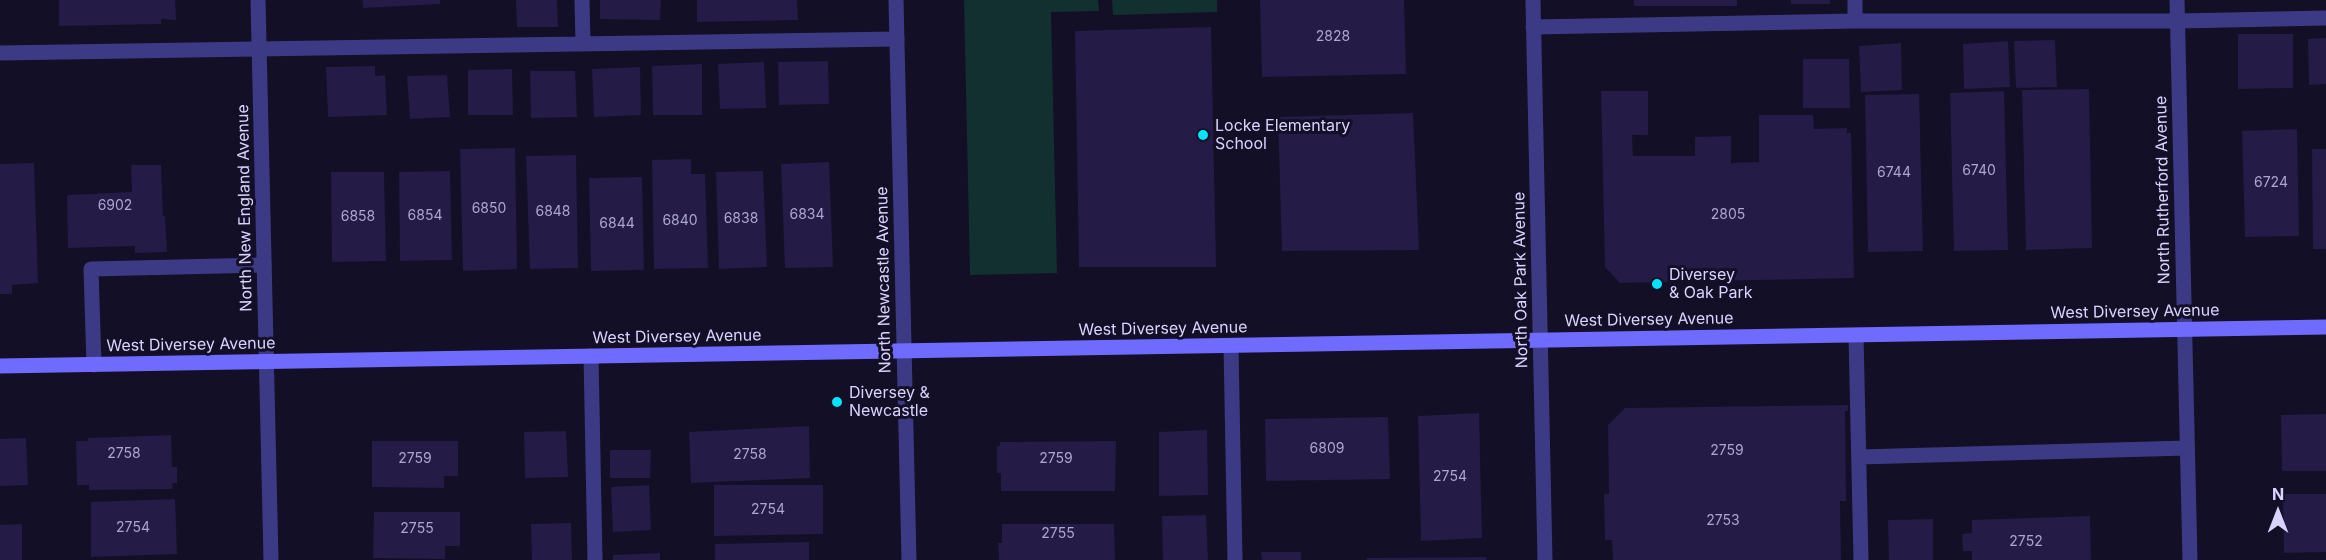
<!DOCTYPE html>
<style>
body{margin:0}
#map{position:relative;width:2326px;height:560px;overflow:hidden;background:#130f26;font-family:Inter,sans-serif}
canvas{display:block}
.north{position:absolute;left:2248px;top:482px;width:60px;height:60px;-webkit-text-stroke:4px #130f26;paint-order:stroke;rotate:0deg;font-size:16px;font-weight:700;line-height:24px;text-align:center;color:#d9d4ff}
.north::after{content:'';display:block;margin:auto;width:21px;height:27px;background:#d9d4ff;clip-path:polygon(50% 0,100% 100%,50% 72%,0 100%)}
</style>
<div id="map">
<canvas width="2326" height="560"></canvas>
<div class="north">N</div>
</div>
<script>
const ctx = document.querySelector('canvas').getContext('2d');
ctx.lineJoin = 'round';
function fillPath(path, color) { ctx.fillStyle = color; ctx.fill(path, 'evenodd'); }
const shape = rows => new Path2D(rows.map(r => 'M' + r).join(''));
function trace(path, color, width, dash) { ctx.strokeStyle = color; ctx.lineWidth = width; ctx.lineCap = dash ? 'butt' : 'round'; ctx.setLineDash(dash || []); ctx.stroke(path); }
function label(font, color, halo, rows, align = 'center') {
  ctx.font = font + ' Inter,sans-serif'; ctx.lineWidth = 6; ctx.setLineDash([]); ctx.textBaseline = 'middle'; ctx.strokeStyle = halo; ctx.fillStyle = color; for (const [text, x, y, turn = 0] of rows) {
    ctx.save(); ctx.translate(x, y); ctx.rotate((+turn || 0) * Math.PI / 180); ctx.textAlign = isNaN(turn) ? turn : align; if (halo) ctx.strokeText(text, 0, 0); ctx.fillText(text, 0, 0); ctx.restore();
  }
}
fillPath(shape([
 [964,0,1098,0,1099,11,1051,12,1057,273,970,275],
 [1112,0,1217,0,1217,12,1113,15]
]), '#12302f');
fillPath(shape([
 [59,0,175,0,176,20,161,19,161,24,59,26],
 [363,0,440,0,440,4,363,8],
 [516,0,557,0,558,27,517,27],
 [600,0,661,0,660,20,600,19],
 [697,0,797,0,798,20,697,22],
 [1260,0,1404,0,1406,74,1262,77],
 [1634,0,1737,0,1737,6,1634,6],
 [1791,0,1830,0,1830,4,1791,4],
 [1211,27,1216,267,1079,267,1075,31],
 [2238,34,2293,34,2293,88,2238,89],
 [2326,38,2326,84,2309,85,2308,39],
 [2055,40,2057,87,2016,88,2014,41],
 [2008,41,2010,87,1964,89,1963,44],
 [1901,43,1902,90,1861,92,1859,46],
 [1803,59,1849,59,1850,108,1803,108],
 [828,61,829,104,779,105,778,62],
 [764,62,766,108,720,109,718,64],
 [702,64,702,115,653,115,652,66],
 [375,66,375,76,385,75,387,115,328,117,326,67],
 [640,67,641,115,594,117,592,69],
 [512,69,513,115,468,115,468,70],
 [530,71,575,71,577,117,531,118],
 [447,75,450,117,410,119,407,76],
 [2089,89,2092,248,2026,250,2022,90],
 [1601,91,1648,91,1648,135,1632,135,1633,156,1695,156,1695,137,1731,136,1731,163,1759,162,1759,115,1813,115,1814,129,1847,128,1847,133,1851,133,1854,278,1620,283,1605,267],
 [2004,91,2008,250,1954,251,1950,93],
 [1919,94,1923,251,1868,252,1865,95],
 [1413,113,1419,250,1282,251,1278,117],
 [2297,129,2299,236,2245,237,2242,131],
 [515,148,517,269,463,271,460,149],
 [2312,149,2326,149,2326,249,2313,249],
 [576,155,578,268,530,269,526,156],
 [691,159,691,174,705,174,708,268,654,269,652,160],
 [829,162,833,267,785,268,781,164],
 [34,163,38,283,12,285,12,294,0,294,0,164],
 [131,165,161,165,163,216,165,216,167,252,135,253,135,246,68,248,67,195,132,192],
 [450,171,452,260,400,261,399,172],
 [763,171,767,267,719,269,716,172],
 [331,172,384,172,386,261,332,262],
 [642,177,644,270,591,271,589,178],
 [1848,405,1848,411,1845,411,1846,501,1840,501,1841,560,1613,560,1612,540,1605,540,1604,494,1609,494,1608,425,1625,408],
 [1479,413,1482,538,1421,541,1418,416],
 [2326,414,2326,471,2282,471,2281,415],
 [1388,417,1390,479,1266,481,1265,419],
 [809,426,810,478,691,483,689,432],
 [1207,430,1208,495,1159,496,1159,432],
 [566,431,568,477,525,478,524,432],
 [171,435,172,467,177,467,177,483,172,483,173,489,89,490,89,485,77,485,76,441,88,441,88,438],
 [26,438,28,485,0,486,0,439],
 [372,441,458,441,458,476,444,476,444,488,372,487],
 [1116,441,1115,491,1001,491,1001,473,997,473,997,446,1000,446,1000,442],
 [610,450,651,450,650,478,610,478],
 [649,485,651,530,613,532,611,487],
 [714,485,823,485,823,534,714,536],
 [2283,494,2326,494,2326,552,2284,553],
 [175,499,177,554,91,557,91,502],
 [374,512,460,512,460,546,445,546,445,559,373,558],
 [1206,515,1208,560,1163,560,1162,516],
 [2090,516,2091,560,1972,560,1972,551,1963,551,1962,534,1972,533,1972,520],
 [1933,519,1933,560,1889,560,1888,520],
 [571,523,572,560,532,560,531,524],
 [22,524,22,560,0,560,0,525],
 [1002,524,1114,524,1115,560,999,560,998,543,1002,543],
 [809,542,809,560,715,560,715,544],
 [1261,552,1301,552,1301,560,1262,560],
 [660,553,660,560,613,560,613,555],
 [1486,557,1486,560,1367,560,1367,558]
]), '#241b47');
trace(shape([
 [582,0,583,43],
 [1855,0,1855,21],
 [1533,27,1855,21,2178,21,2326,18],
 [0,53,897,39],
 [1856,335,1861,560],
 [1231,346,1235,560],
 [591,356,595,560],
 [94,365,91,269,264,265],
 [1859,457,2187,448]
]), '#3d3a85', 15);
trace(shape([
 [258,0,271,560],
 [896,0,909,560],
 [2177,0,2190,560]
]), '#3d3a85', 15);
trace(shape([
 [1533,0,1545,560]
]), '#3d3a85', 15);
trace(shape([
 [0,366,2326,327]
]), '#6f6bff', 15);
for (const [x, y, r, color] of [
 [1203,135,6,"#00e5ff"],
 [1657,284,6,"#00e5ff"],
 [837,402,6,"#00e5ff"]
]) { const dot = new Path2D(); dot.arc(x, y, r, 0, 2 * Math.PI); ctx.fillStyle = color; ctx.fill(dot); trace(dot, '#130f26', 2); }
label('14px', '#aca6d1', null, [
 ["2828",1333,37],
 ["6740",1979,171],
 ["6744",1894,173],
 ["6724",2271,183],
 ["6902",115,206],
 ["6850",489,209],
 ["6848",553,212],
 ["6834",807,215],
 ["2805",1728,215],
 ["6854",425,216],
 ["6858",358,217],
 ["6838",741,219],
 ["6840",680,221],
 ["6844",617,224],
 ["6809",1327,449],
 ["2759",1727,451],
 ["2758",124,454],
 ["2758",750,455],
 ["2759",415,459],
 ["2759",1056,459],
 ["2754",1450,477],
 ["2754",768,510],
 ["2753",1723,521],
 ["2754",133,528],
 ["2755",417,529],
 ["2755",1058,534],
 ["2752",2026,542]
]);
label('16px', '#d9d4ff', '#130f26', [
 ["Locke Elementary",1215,126],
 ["School",1215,144],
 ["Diversey",1669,275],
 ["& Oak Park",1669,293],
 ["Diversey &",849,393],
 ["Newcastle",849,411]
], 'left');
label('16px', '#d9d4ff', '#130f26', [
 ["North Rutherford Avenue",2163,190,-91],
 ["North New England Avenue",245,208,-91],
 ["North Newcastle Avenue",884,280,-91],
 ["North Oak Park Avenue",1521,280,-91],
 ["West Diversey Avenue",2135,312,-1],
 ["West Diversey Avenue",1649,320,-1],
 ["West Diversey Avenue",1163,329,-1],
 ["West Diversey Avenue",677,337,-1],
 ["West Diversey Avenue",191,345,-1]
]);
</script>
